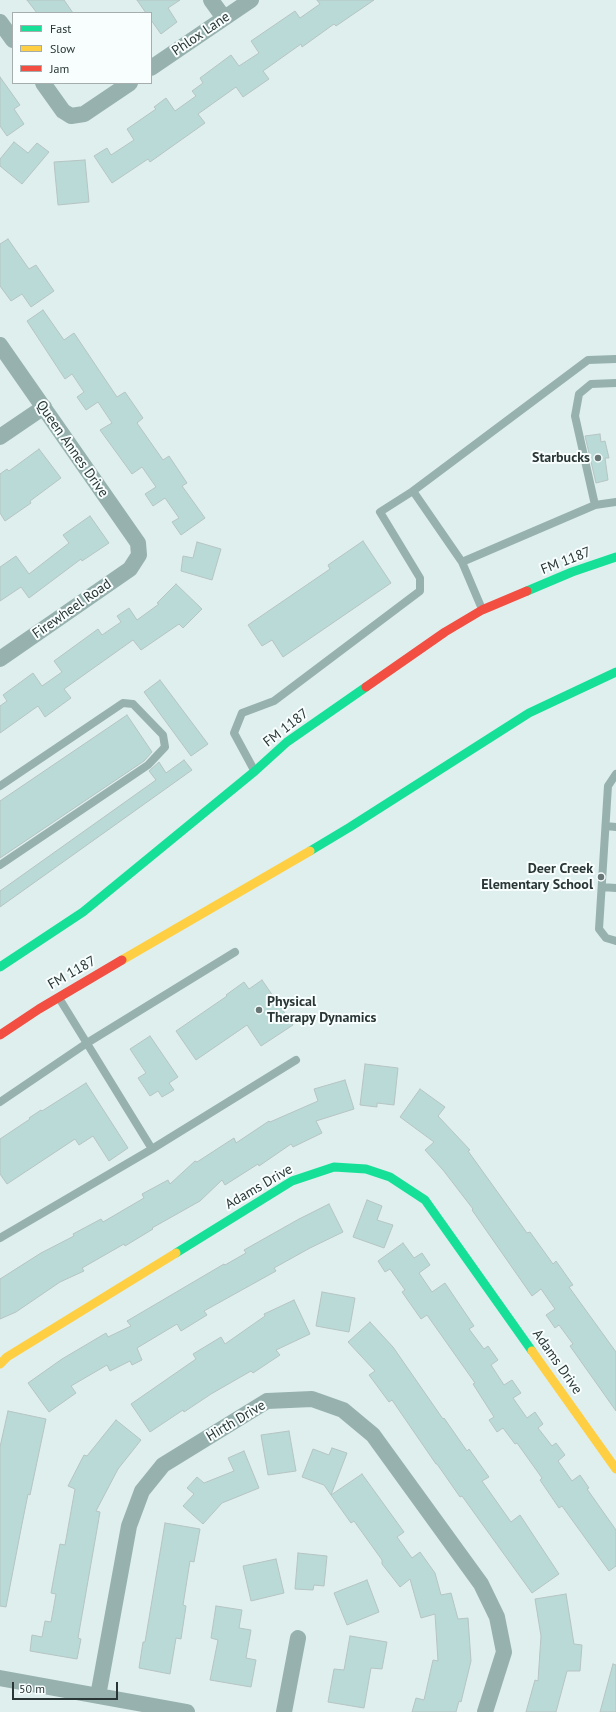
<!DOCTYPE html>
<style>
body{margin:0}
#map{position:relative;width:616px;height:1712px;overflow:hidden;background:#deefee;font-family:"PT Sans",sans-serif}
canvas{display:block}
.legend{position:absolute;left:12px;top:12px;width:140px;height:72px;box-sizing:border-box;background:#f7fefd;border:1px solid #a5aead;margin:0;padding:5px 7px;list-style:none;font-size:12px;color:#293635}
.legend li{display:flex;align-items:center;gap:8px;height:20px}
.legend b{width:20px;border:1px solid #a5aead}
.scale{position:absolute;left:12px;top:1682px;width:106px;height:18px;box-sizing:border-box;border:2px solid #293635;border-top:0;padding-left:5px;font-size:12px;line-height:14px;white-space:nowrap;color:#293635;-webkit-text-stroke:3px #f7fefd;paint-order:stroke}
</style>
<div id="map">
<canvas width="616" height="1712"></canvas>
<ul class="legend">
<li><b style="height:5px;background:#16e098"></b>Fast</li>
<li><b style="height:5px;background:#ffcf43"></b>Slow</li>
<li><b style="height:5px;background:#f24e42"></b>Jam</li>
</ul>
<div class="scale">50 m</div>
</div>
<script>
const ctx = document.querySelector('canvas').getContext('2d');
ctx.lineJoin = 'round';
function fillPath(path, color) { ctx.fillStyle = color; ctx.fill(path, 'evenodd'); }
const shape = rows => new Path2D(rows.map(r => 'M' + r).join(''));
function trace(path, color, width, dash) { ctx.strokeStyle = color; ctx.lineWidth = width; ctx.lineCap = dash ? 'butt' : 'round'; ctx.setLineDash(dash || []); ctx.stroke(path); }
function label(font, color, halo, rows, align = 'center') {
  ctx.font = font + ' "PT Sans",sans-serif'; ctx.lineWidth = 4; ctx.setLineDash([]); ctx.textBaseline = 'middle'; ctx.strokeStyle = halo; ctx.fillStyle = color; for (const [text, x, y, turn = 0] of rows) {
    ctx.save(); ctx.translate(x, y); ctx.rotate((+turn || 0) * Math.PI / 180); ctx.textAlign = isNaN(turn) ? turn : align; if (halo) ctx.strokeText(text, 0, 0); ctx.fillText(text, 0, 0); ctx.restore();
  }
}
const building = shape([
 [27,0,64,0,73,13,37,13,27,0],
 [137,0,180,0,168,8,177,22,161,34,151,20,151,13,146,13,137,0],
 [317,0,374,0,336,26,334,24,302,47,301,44,263,71,269,79,243,97,236,87,198,114,205,123,150,162,148,159,112,183,94,156,107,148,111,155,134,140,127,129,156,109,154,107,166,98,175,111,196,96,192,91,203,83,200,78,231,55,239,66,259,53,251,41,295,11,300,18,320,4,317,0],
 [0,77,20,105,14,109,24,124,7,136,0,126,0,77],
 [14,142,28,153,37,143,49,152,22,184,0,166,0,159,14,142],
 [85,160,89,202,58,205,54,162,85,160],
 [8,239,29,269,36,265,54,291,31,307,22,294,11,301,0,286,0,244,8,239],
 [43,310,64,340,74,333,117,397,125,392,143,418,137,423,163,460,169,456,187,483,182,486,205,518,181,535,172,522,179,518,165,498,153,506,145,494,156,487,142,467,132,474,100,430,112,423,98,402,86,410,77,397,84,392,72,374,65,379,27,321,43,310],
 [600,434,601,442,605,441,609,458,605,458,608,480,596,483,585,436,600,434],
 [39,449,61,478,30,501,31,503,5,521,0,513,0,474,7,469,9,471,39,449],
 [90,516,109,543,82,561,81,559,29,598,21,587,0,601,0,567,16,556,29,574,69,543,63,535,90,516],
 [363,541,391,583,283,657,272,640,262,646,248,625,330,569,328,565,363,541],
 [197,542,221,549,212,580,181,571,183,556,193,558,197,542],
 [176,584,202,609,183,628,179,624,141,650,133,640,64,689,71,698,45,717,38,706,0,733,0,706,7,701,3,695,33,673,42,686,62,672,54,661,98,629,102,635,121,622,117,616,129,608,137,620,159,604,157,603,176,584],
 [160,680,208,744,191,756,144,692,160,680],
 [127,715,152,752,144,761,0,858,0,801,127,715],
 [184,760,192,770,0,907,0,891,156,780,149,771,159,762,166,773,184,760],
 [262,980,293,1025,261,1046,247,1025,196,1060,176,1031,227,996,226,995,244,982,249,989,262,980],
 [150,1036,178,1077,169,1083,174,1090,162,1097,158,1091,150,1096,138,1078,146,1073,130,1049,150,1036],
 [365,1064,398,1068,394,1105,377,1103,377,1107,360,1105,365,1064],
 [345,1080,354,1109,316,1121,322,1133,293,1147,291,1144,259,1166,258,1164,225,1185,222,1180,200,1201,152,1228,153,1229,125,1246,124,1244,82,1268,84,1271,60,1282,16,1312,0,1319,0,1279,41,1253,74,1236,73,1234,101,1219,103,1222,144,1198,142,1194,168,1180,170,1184,195,1161,197,1162,234,1138,236,1143,269,1121,270,1122,318,1101,314,1089,345,1080],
 [86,1083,128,1148,109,1161,93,1136,79,1145,75,1139,7,1184,0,1174,0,1139,30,1119,29,1118,41,1110,42,1111,86,1083],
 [420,1089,445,1107,438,1116,470,1150,468,1151,527,1233,530,1232,553,1264,556,1261,573,1285,569,1287,616,1352,616,1411,570,1346,573,1344,559,1325,555,1328,546,1315,555,1309,541,1289,532,1296,472,1210,473,1209,443,1170,425,1150,434,1142,400,1117,420,1089],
 [367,1200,382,1206,377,1220,393,1225,384,1248,353,1237,367,1200],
 [329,1204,343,1232,310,1248,274,1268,276,1271,204,1311,207,1315,181,1331,177,1324,137,1348,142,1360,132,1365,130,1361,110,1371,107,1365,71,1386,76,1393,49,1412,28,1383,62,1359,106,1333,108,1337,131,1326,127,1321,224,1264,225,1265,246,1253,244,1250,299,1219,329,1204],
 [403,1243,414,1258,422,1253,430,1265,419,1273,432,1292,445,1283,474,1326,469,1329,484,1349,488,1346,498,1360,491,1365,504,1385,512,1380,521,1393,513,1398,527,1418,535,1412,543,1424,538,1428,552,1446,556,1443,565,1455,558,1461,572,1481,580,1475,589,1488,587,1489,616,1530,616,1566,609,1571,562,1506,559,1508,540,1480,542,1478,517,1443,515,1444,503,1428,497,1432,489,1420,494,1417,473,1384,475,1383,427,1315,421,1319,402,1292,405,1290,390,1269,385,1272,378,1261,403,1243],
 [322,1292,355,1298,349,1332,316,1326,322,1292],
 [294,1300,310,1334,276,1350,280,1355,253,1373,251,1371,211,1394,184,1412,183,1410,150,1432,131,1404,196,1359,193,1354,221,1337,225,1344,265,1316,264,1314,294,1300],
 [370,1322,393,1347,443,1419,444,1418,467,1451,469,1449,489,1477,482,1481,511,1522,520,1515,559,1574,532,1593,462,1496,460,1497,437,1464,436,1464,392,1400,389,1402,369,1375,375,1371,348,1342,370,1322],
 [8,1411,46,1419,30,1495,28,1494,21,1529,6,1607,0,1606,0,1447,8,1411],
 [116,1420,141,1440,118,1469,96,1511,100,1512,78,1638,81,1639,77,1659,30,1651,32,1635,42,1637,45,1621,51,1622,56,1594,51,1593,60,1544,65,1545,75,1489,68,1486,84,1455,87,1456,116,1420],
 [289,1431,296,1471,268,1475,261,1435,289,1431],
 [332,1448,347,1453,331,1495,324,1485,302,1477,313,1449,329,1455,332,1448],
 [244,1451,259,1488,222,1503,203,1524,183,1506,194,1494,187,1488,197,1477,204,1483,234,1471,228,1458,244,1451],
 [362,1474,404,1532,397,1537,412,1558,420,1552,435,1573,441,1595,451,1593,458,1619,468,1618,471,1661,461,1702,459,1701,456,1712,412,1712,416,1698,424,1700,433,1660,438,1661,435,1614,421,1618,410,1579,400,1587,382,1564,382,1560,354,1521,351,1523,331,1495,362,1474],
 [165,1523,200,1529,194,1562,190,1561,183,1605,186,1606,181,1639,176,1638,170,1674,139,1668,143,1642,145,1642,165,1523],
 [298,1553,327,1556,324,1586,314,1585,313,1590,295,1589,298,1553],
 [276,1559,284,1593,251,1601,243,1566,276,1559],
 [367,1580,379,1612,347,1625,334,1593,367,1580],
 [566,1594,574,1644,582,1645,580,1671,567,1671,556,1712,526,1712,535,1680,538,1681,541,1636,535,1599,566,1594],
 [216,1606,242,1610,239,1628,251,1630,246,1658,256,1660,251,1687,210,1680,218,1640,211,1638,216,1606],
 [350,1636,387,1642,382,1669,371,1668,364,1708,328,1702,334,1669,344,1670,350,1636],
 [613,1664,616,1665,616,1712,600,1712,613,1664]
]);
fillPath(building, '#b9dad7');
trace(building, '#b6c4c3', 1);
trace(shape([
 [413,491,588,360,616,359],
 [595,505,575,416,579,394,591,384,616,383],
 [462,562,482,609],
 [254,770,234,733,242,713,274,701,420,591,420,578,380,512,413,491,462,562,595,505,616,502],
 [616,774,608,786,599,929,606,938,616,941],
 [0,786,123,703,133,704,163,735,165,747,148,765,0,865],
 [606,826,616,827],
 [602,887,616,888],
 [59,998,152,1149],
 [0,1102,87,1043,235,952],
 [0,1238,152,1149,296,1060]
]), '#97b1af', 8);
trace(shape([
 [211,0,224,18],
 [0,22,13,40],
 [151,68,251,0],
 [43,83,63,111,71,116,84,114,130,83],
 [0,345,138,543,139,555,130,569,0,659],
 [0,437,44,407],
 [0,1678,187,1712],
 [98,1696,129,1526,142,1491,163,1465,267,1401,312,1399,343,1410,373,1435,481,1584,497,1617,504,1652,485,1712],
 [284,1712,298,1638]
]), '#97b1af', 16);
trace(shape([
 [527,591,572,572,616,557],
 [310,851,350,827,529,713,616,672],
 [0,967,83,912,255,771,287,742,366,687],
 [176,1253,292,1181,334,1167,366,1169,390,1177,425,1200,532,1351]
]), '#16e098', 9);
trace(shape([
 [122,960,310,851],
 [532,1351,616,1469],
 [0,1364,7,1357,176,1253]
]), '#ffcf43', 9);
trace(shape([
 [366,687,445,632,482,610,527,591],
 [0,1035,39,1009,122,960]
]), '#f24e42', 9);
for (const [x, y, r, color] of [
 [598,458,4,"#687776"],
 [601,877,4,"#687776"],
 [259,1010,4,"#687776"]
]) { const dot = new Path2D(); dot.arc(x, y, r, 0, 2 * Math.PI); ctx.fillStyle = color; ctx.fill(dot); trace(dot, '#f7fefd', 1.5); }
label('14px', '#293635', '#f7fefd', [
 ["Phlox Lane",201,34,-34],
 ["Queen Annes Drive",72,449,55],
 ["FM 1187",566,561,-21],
 ["Firewheel Road",72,609,-35],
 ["FM 1187",286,728,-38],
 ["FM 1187",72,973,-30],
 ["Adams Drive",259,1187,-30],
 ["Adams Drive",557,1362,55],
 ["Hirth Drive",236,1421,-31]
]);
label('bold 14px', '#293635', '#f7fefd', [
 ["Starbucks",590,458],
 ["Deer Creek",593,869],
 ["Elementary School",593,885],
 ["Physical",267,1002,"left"],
 ["Therapy Dynamics",267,1018,"left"]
], 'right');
</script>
